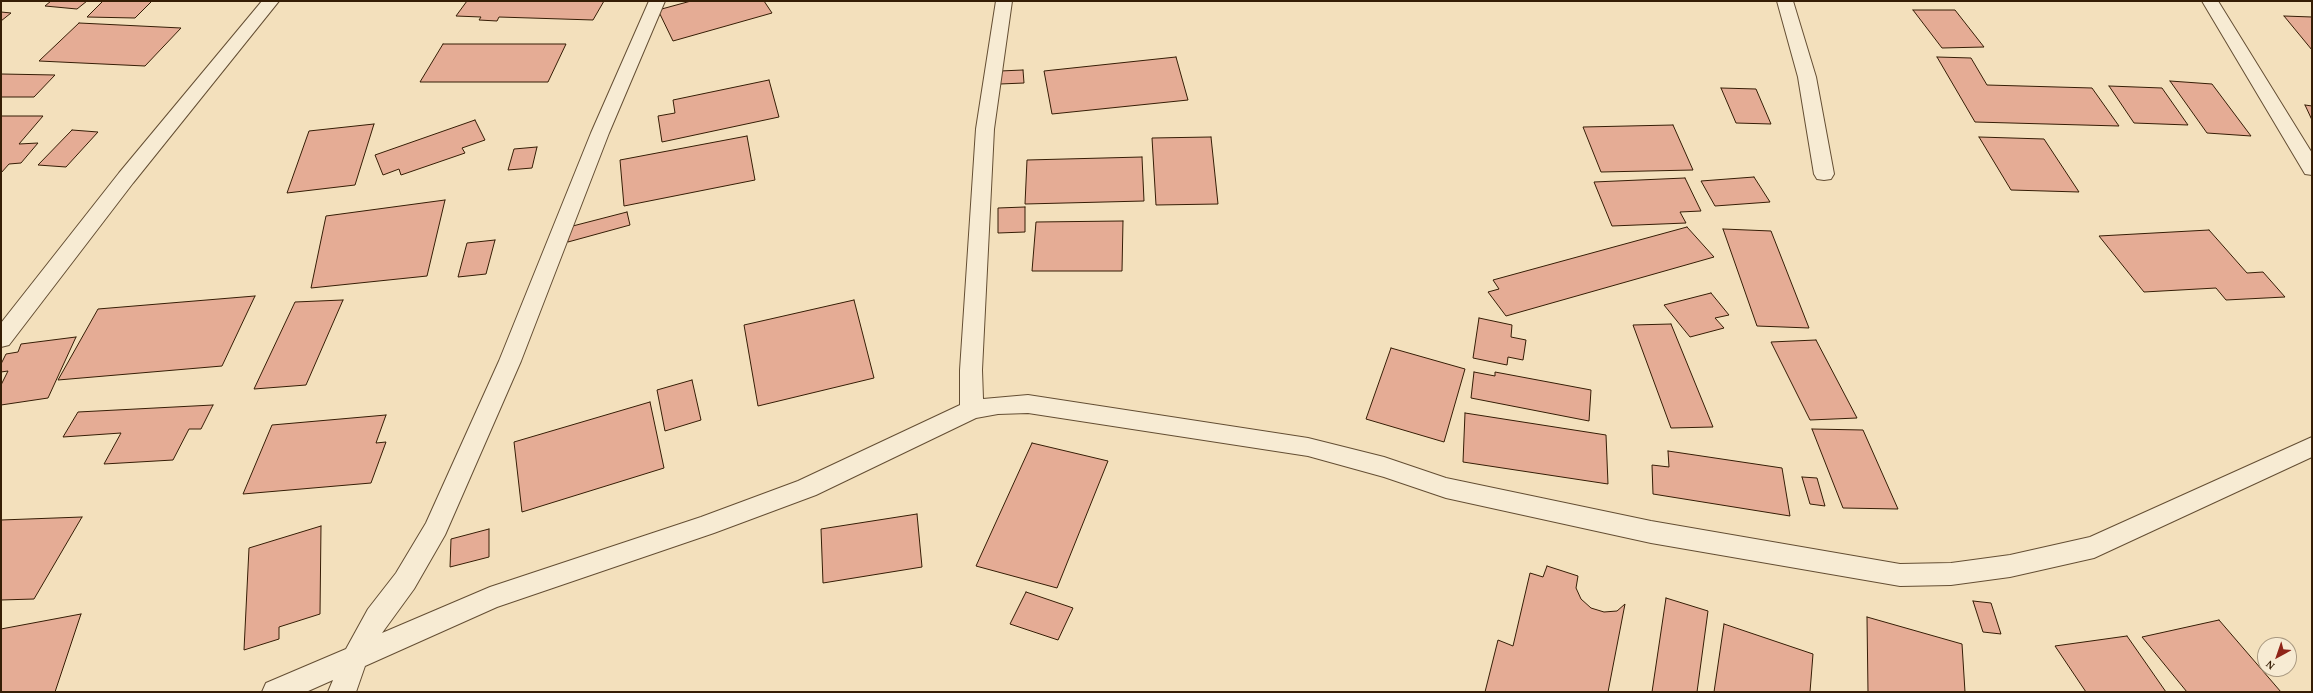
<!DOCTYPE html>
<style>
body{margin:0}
#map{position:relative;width:2313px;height:693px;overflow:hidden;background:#f3e0bc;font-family:"Gentium Book Plus",serif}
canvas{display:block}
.frame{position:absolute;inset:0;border:2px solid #351d05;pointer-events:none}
.north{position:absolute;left:2257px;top:637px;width:40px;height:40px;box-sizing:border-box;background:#f7ebd3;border:1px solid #a99981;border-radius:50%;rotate:220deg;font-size:11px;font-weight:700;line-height:16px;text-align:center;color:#351d05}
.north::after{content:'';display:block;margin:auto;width:14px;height:18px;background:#8f2418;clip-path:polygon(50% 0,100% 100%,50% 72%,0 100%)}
</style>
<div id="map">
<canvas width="2313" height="693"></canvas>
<div class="frame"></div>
<div class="north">N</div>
</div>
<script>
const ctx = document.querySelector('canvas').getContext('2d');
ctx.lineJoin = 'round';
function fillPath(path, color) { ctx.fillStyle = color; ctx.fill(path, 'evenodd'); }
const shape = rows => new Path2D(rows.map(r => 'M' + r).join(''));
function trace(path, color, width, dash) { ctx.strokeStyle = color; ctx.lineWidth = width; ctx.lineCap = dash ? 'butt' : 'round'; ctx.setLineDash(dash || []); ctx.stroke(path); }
const building = shape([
 [51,1,87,1,77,9,45,6,51,1],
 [103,1,152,1,135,18,87,17,103,1],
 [467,1,604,1,593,20,499,17,497,21,479,20,481,17,456,16,467,1],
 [691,1,764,1,772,13,673,41,658,10,691,1],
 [1913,10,1955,10,1984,47,1942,48,1913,10],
 [1,12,11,13,1,21,1,12],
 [2284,16,2312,17,2312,50,2284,16],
 [79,23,181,28,145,66,39,61,79,23],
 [443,44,566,44,548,82,420,82,443,44],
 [1176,57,1188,100,1052,114,1044,71,1176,57],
 [1937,57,1971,58,1987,85,2092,88,2119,126,1975,122,1937,57],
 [1023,70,1024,83,1000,84,1000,71,1023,70],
 [1,74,55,75,34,97,1,97,1,74],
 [769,80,779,117,662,142,658,116,675,113,673,100,769,80],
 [2170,81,2212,84,2251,136,2207,133,2170,81],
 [2109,86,2162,88,2188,125,2134,123,2109,86],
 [1721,88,1756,89,1771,124,1736,123,1721,88],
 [2305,105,2312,106,2312,120,2305,105],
 [1,116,43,116,19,144,38,143,21,163,9,164,1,173,1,116],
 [475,120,485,140,462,148,465,153,401,175,399,169,383,175,375,155,475,120],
 [374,124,355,185,287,193,309,131,374,124],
 [1673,125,1693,170,1601,172,1583,127,1673,125],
 [72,130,98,132,66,167,38,165,72,130],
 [747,136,755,180,624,206,620,160,747,136],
 [1211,137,1218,204,1156,205,1152,138,1211,137],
 [1979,137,2044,139,2079,192,2011,190,1979,137],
 [537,147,532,168,508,170,514,149,537,147],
 [1142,157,1144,201,1025,204,1027,160,1142,157],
 [1754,177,1770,202,1715,206,1701,181,1754,177],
 [1685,178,1701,211,1680,212,1686,223,1612,226,1594,182,1685,178],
 [445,200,427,276,311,288,326,216,445,200],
 [1025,207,1025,232,998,233,998,208,1025,207],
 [627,212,630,225,568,242,565,228,627,212],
 [1123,221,1122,271,1032,271,1036,222,1123,221],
 [1687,227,1714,257,1506,316,1488,292,1499,289,1493,280,1687,227],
 [1723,229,1771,231,1809,328,1757,326,1723,229],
 [2209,230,2247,273,2263,272,2285,297,2226,300,2216,288,2144,292,2099,236,2209,230],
 [495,240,486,274,458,277,467,243,495,240],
 [1711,293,1729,315,1715,318,1724,328,1690,337,1664,305,1711,293],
 [255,296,222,366,58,380,98,309,255,296],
 [343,300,306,385,254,389,295,302,343,300],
 [854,300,874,378,758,406,744,325,854,300],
 [1479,318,1512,325,1511,337,1526,340,1523,360,1508,357,1507,365,1473,358,1479,318],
 [1671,324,1713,427,1671,428,1633,325,1671,324],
 [76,337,48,398,1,405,1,385,8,371,1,372,1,364,6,354,18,352,21,344,76,337],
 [1816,340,1857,418,1810,420,1771,342,1816,340],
 [1391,348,1465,369,1444,442,1366,419,1391,348],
 [1474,372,1495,376,1495,372,1591,390,1589,421,1471,398,1474,372],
 [692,380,701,420,665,431,657,390,692,380],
 [650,402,664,468,522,512,514,442,650,402],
 [213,405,201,429,189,429,173,460,104,464,121,433,63,437,78,412,213,405],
 [1465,413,1606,435,1608,484,1463,462,1465,413],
 [386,415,376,443,386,442,371,483,243,494,272,425,386,415],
 [1812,429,1863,430,1898,509,1843,508,1812,429],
 [1032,443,1108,461,1057,588,976,566,1032,443],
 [1668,451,1782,468,1790,516,1653,494,1652,465,1669,467,1668,451],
 [1802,477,1817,478,1825,506,1810,504,1802,477],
 [917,514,922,567,823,583,821,529,917,514],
 [82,517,34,599,1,600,1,520,82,517],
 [321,526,320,614,279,627,279,639,244,650,249,548,321,526],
 [489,529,489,557,450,567,451,539,489,529],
 [1547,566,1578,576,1576,588,1581,599,1591,608,1604,612,1617,611,1625,604,1608,692,1485,692,1498,640,1513,646,1530,573,1543,577,1547,566],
 [1026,592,1073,608,1058,640,1010,624,1026,592],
 [1666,598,1708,611,1697,692,1652,692,1666,598],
 [1973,601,1991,603,2001,634,1983,632,1973,601],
 [81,614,55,692,1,692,1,629,81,614],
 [1867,617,1962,644,1965,692,1868,692,1867,617],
 [2219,620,2281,692,2187,692,2142,637,2219,620],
 [1724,624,1813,654,1810,692,1714,692,1724,624],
 [2127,636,2166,692,2086,692,2055,646,2127,636]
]);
fillPath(building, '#e5ac95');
trace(building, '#351d05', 1);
const street = shape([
 [262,1,279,1,133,183,9,345,1,347,1,323,119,173,262,1],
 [649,1,665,1,609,133,521,361,445,535,414,589,382,633,490,587,701,517,798,481,960,405,960,370,976,129,996,1,1012,1,994,129,982,370,983,399,1028,395,1308,438,1384,457,1446,478,1651,521,1900,564,1951,563,2010,555,2090,537,2312,437,2312,457,2094,558,2010,577,1951,585,1900,586,1651,543,1446,498,1384,477,1308,456,1028,413,998,414,976,418,816,495,714,533,497,607,365,666,356,692,328,692,333,680,306,692,262,692,266,683,346,649,368,609,396,573,426,523,499,361,591,133,649,1],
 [1777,1,1793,1,1816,77,1834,174,1831,179,1824,180,1817,179,1814,174,1798,77,1777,1],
 [2202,1,2218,1,2312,153,2312,175,2305,174,2202,1]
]);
trace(street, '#644e33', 2);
fillPath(street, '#f7ebd3');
</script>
